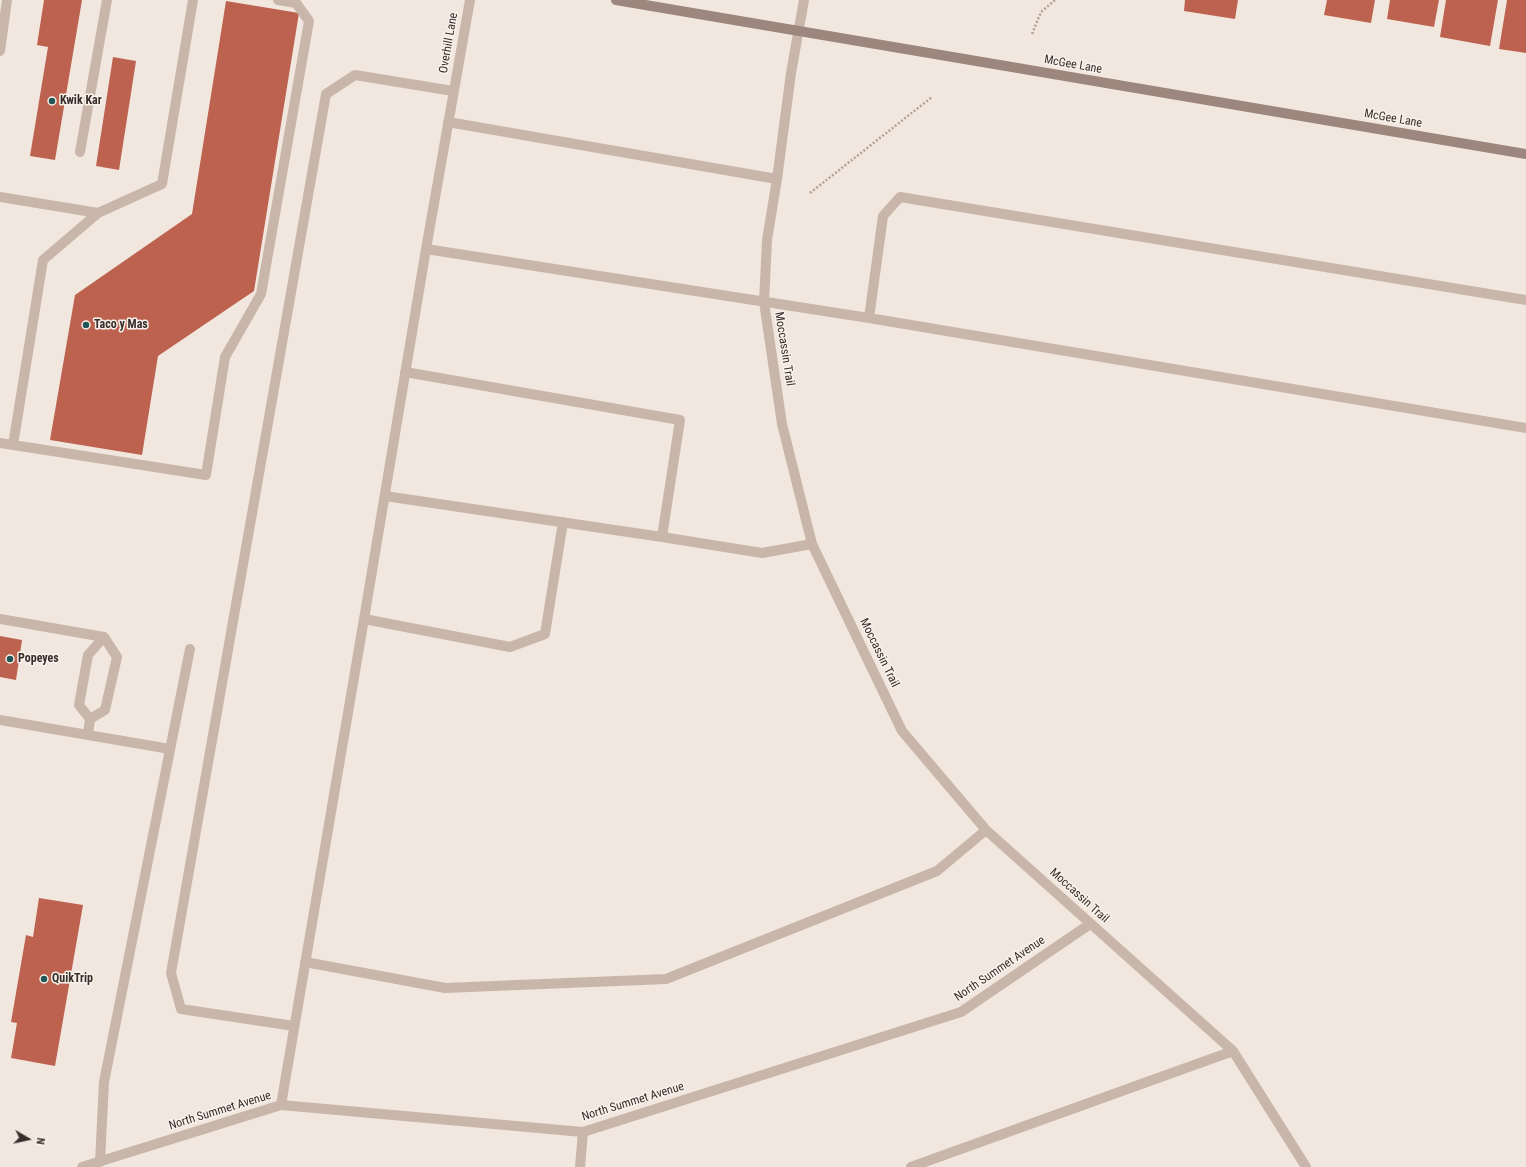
<!DOCTYPE html>
<style>
body{margin:0}
#map{position:relative;width:1526px;height:1167px;overflow:hidden;background:#f1e7df;font-family:"Roboto Condensed",sans-serif}
canvas{display:block}
.north{position:absolute;left:8px;top:1119px;width:40px;height:40px;-webkit-text-stroke:3px #f9f2eb;paint-order:stroke;rotate:99deg;font-size:11px;font-weight:700;line-height:16px;text-align:center;color:#372d2a}
.north::after{content:'';display:block;margin:auto;width:14px;height:18px;background:#372d2a;clip-path:polygon(50% 0,100% 100%,50% 72%,0 100%)}
</style>
<div id="map">
<canvas width="1526" height="1167"></canvas>
<div class="north">N</div>
</div>
<script>
const ctx = document.querySelector('canvas').getContext('2d');
ctx.lineJoin = 'round';
function fillPath(path, color) { ctx.fillStyle = color; ctx.fill(path, 'evenodd'); }
const shape = rows => new Path2D(rows.map(r => 'M' + r).join(''));
function trace(path, color, width, dash) { ctx.strokeStyle = color; ctx.lineWidth = width; ctx.lineCap = dash ? 'butt' : 'round'; ctx.setLineDash(dash || []); ctx.stroke(path); }
function label(font, color, halo, rows, align = 'center') {
  ctx.font = font + ' "Roboto Condensed",sans-serif'; ctx.lineWidth = 3; ctx.setLineDash([]); ctx.textBaseline = 'middle'; ctx.strokeStyle = halo; ctx.fillStyle = color; for (const [text, x, y, turn = 0] of rows) {
    ctx.save(); ctx.translate(x, y); ctx.rotate((+turn || 0) * Math.PI / 180); ctx.textAlign = isNaN(turn) ? turn : align; if (halo) ctx.strokeText(text, 0, 0); ctx.fillText(text, 0, 0); ctx.restore();
  }
}
fillPath(shape([
 [44,0,82,0,55,160,30,156,48,47,37,45],
 [1185,0,1238,0,1235,19,1184,11],
 [1327,0,1375,0,1371,23,1324,15],
 [1390,0,1439,0,1434,27,1387,19],
 [1446,0,1498,0,1490,46,1440,37],
 [1507,0,1526,0,1526,53,1499,49],
 [226,1,299,13,254,291,158,356,142,455,50,440,75,295,192,214],
 [113,57,136,61,119,170,96,166],
 [0,636,22,640,16,680,0,677],
 [39,898,83,905,55,1066,11,1058,17,1023,11,1022,26,935,33,937]
]), '#be6250');
trace(shape([
 [1032,34,1041,12,1055,0],
 [810,193,932,97]
]), '#b5a095', 2.5, [2, 2]);
trace(shape([
 [0,51,7,0],
 [80,152,107,0],
 [0,197,98,213,162,184,193,0],
 [0,443,206,475,225,357,261,294,309,21,296,3,278,0],
 [13,445,43,260,98,213],
 [0,619,104,637,117,657,105,710,90,719,88,734],
 [90,719,79,705,88,655,104,637],
 [0,720,170,749],
 [100,1162,104,1082,190,649]
]), '#c9b6ab', 10);
trace(shape([
 [804,0,791,73,777,179,767,240,764,302,782,424,812,544,902,731,986,830,1233,1051,1306,1167],
 [448,122,777,179],
 [426,249,869,318],
 [1526,300,900,197,883,216,869,318,1526,428],
 [405,372,680,420,662,537],
 [385,496,662,537,762,553,812,544],
 [364,619,510,647,545,634,563,522],
 [305,962,445,988,666,979,937,871,986,830],
 [294,1026,181,1009,171,973,326,94,355,75,453,91],
 [281,1105,364,619,426,249,470,0],
 [82,1167,281,1105,583,1132,961,1012,1090,924],
 [580,1167,583,1132],
 [911,1167,1233,1051]
]), '#c9b6ab', 10);
trace(shape([
 [616,0,1526,154]
]), '#9c867d', 10);
for (const [x, y, r, color] of [
 [52,101,4,"#225656"],
 [86,325,4,"#225656"],
 [10,659,4,"#225656"],
 [44,979,4,"#225656"]
]) { const dot = new Path2D(); dot.arc(x, y, r, 0, 2 * Math.PI); ctx.fillStyle = color; ctx.fill(dot); trace(dot, '#f9f2eb', 1.5); }
label('12px', '#372d2a', '#f9f2eb', [
 ["Overhill Lane",449,43,-80],
 ["McGee Lane",1073,65,10],
 ["McGee Lane",1393,119,10],
 ["Moccassin Trail",784,349,81],
 ["Moccassin Trail",879,653,64],
 ["Moccassin Trail",1079,896,42],
 ["North Summet Avenue",1000,969,-34],
 ["North Summet Avenue",633,1102,-17],
 ["North Summet Avenue",220,1111,-17]
]);
label('bold 12px', '#372d2a', '#f9f2eb', [
 ["Kwik Kar",60,101],
 ["Taco y Mas",94,325],
 ["Popeyes",18,659],
 ["QuikTrip",52,979]
], 'left');
</script>
